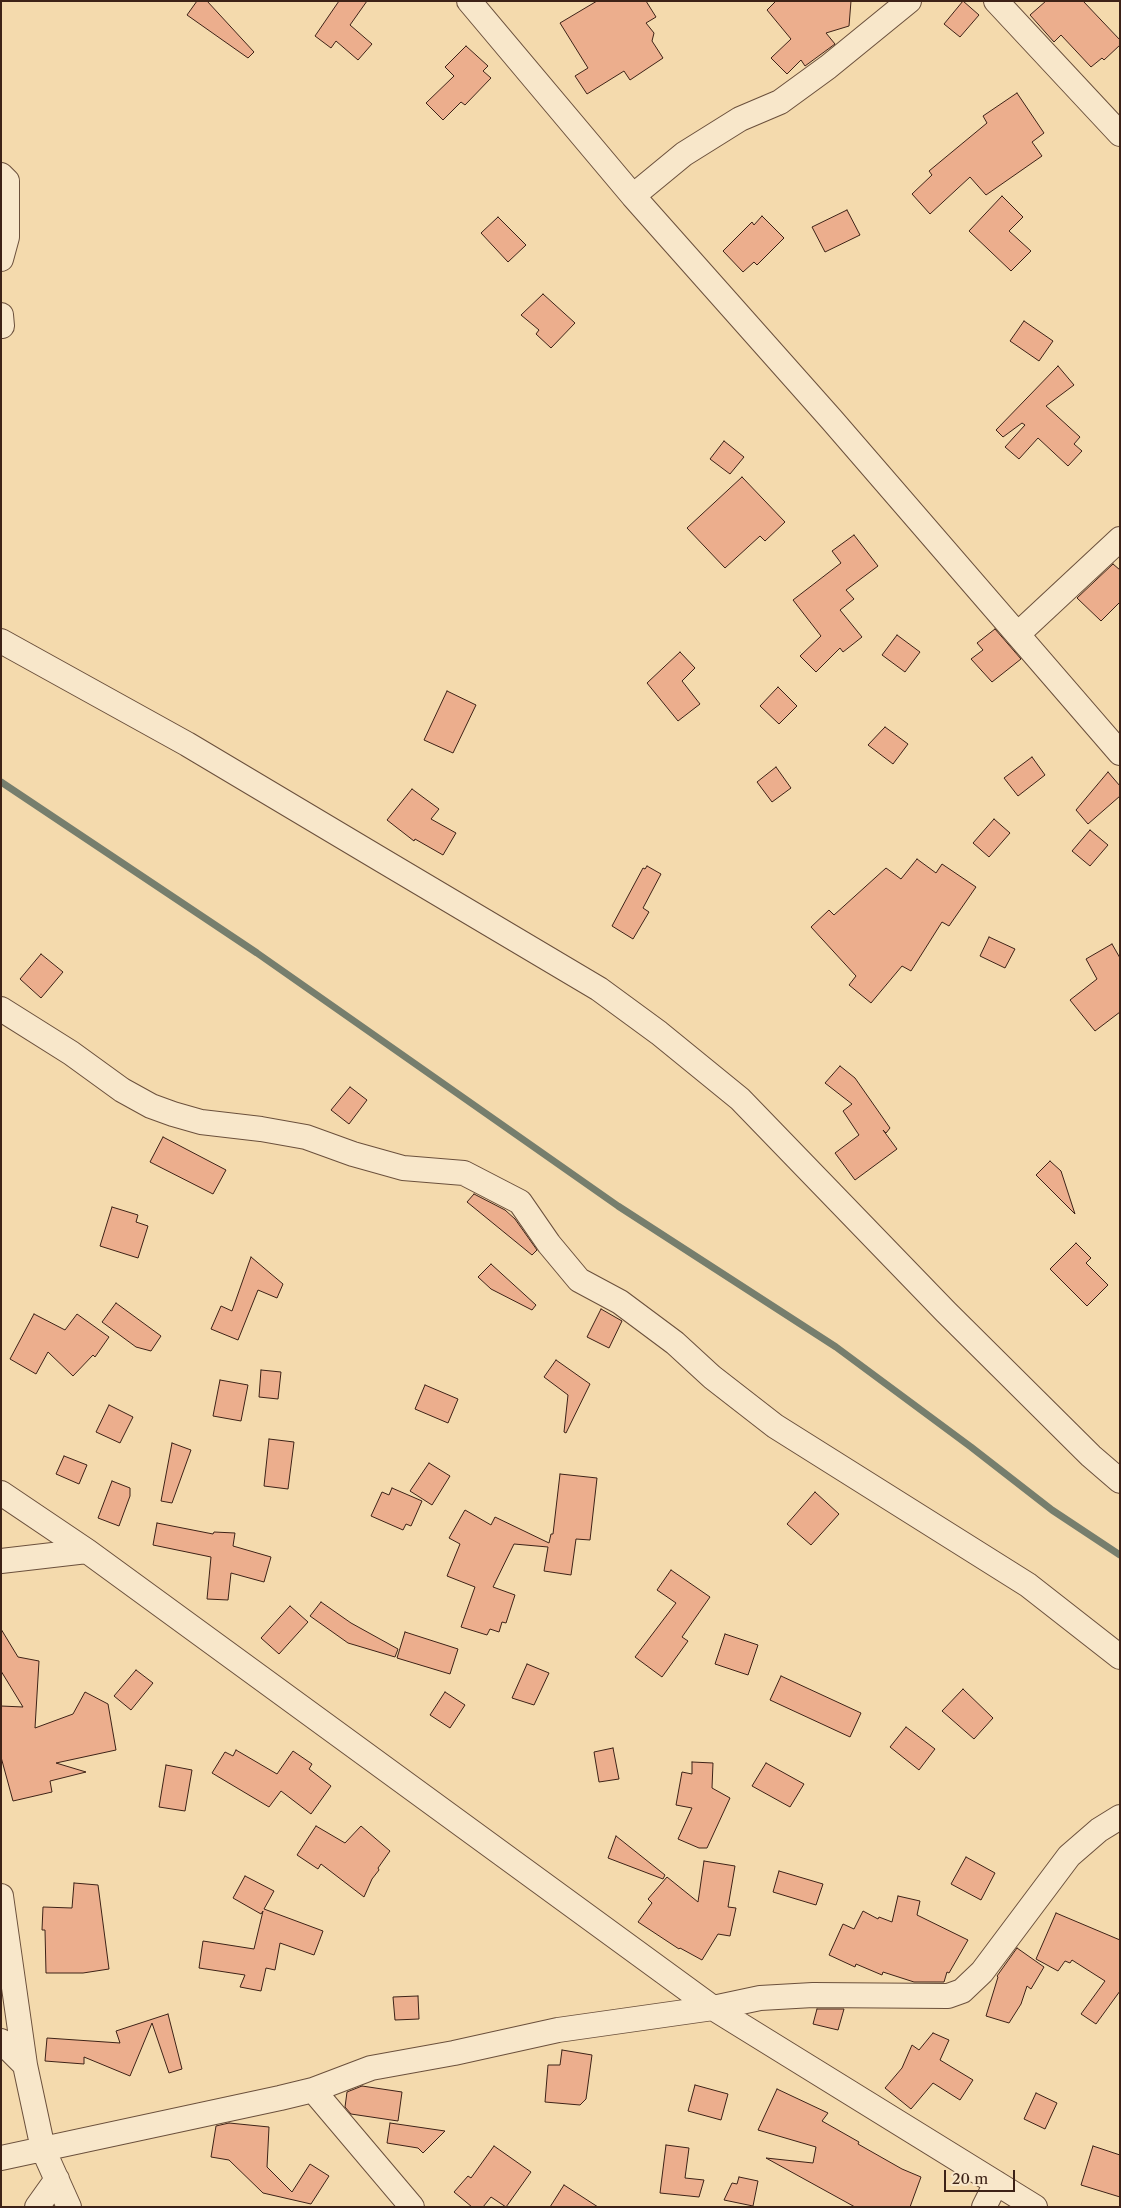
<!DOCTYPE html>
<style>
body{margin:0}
#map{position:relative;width:1121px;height:2208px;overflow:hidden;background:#f4daad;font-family:"Libre Caslon Text",serif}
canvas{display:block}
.frame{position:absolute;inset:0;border:2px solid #3d2217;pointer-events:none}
.scale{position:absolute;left:944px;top:2170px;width:71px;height:22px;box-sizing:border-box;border:2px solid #3d2217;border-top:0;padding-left:6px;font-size:15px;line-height:18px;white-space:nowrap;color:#3d2217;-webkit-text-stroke:4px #f8e7ca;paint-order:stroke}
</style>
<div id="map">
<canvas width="1121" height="2208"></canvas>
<div class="frame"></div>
<div class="scale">20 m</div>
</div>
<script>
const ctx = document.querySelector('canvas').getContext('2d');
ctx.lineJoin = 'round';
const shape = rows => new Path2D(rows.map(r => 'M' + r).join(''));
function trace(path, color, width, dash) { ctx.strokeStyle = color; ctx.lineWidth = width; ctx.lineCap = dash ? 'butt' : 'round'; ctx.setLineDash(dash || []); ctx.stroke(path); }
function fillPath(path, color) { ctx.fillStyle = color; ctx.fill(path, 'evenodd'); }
trace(shape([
 [1,782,257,953,618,1206,836,1347,971,1447,1052,1510,1120,1555]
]), '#767e6d', 7);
const building = shape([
 [197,1,207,1,254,52,248,58,187,15,197,1],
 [339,1,367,1,350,25,372,44,358,60,336,41,331,48,315,36,339,1],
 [597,1,646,1,656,17,646,23,654,33,652,41,663,58,630,80,624,71,587,94,575,76,588,68,560,23,597,1],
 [776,1,851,1,849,26,826,33,835,44,805,66,801,60,787,74,771,58,791,39,767,10,776,1],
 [963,1,979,15,960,37,944,24,963,1],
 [1046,1,1083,1,1120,40,1120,45,1104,60,1102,58,1091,67,1061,35,1054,42,1030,15,1046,1],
 [466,46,488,66,483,71,491,78,465,105,461,102,443,120,426,103,454,76,445,67,466,46],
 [1017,93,1044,133,1032,142,1042,156,986,195,970,177,930,214,912,194,932,175,929,171,987,123,983,116,1017,93],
 [1002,196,1023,217,1009,231,1031,251,1011,271,969,231,1002,196],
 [847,210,860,235,825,252,812,227,847,210],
 [762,216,784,238,757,265,754,262,743,272,723,251,752,222,754,225,762,216],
 [498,217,526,245,508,262,481,233,498,217],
 [543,294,575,323,551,348,536,334,539,330,521,315,543,294],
 [1024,321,1053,341,1039,361,1010,341,1024,321],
 [1058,366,1074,385,1046,406,1080,437,1074,444,1082,451,1068,466,1038,438,1019,459,1005,447,1025,425,1022,423,1003,437,996,430,1058,366],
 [724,441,744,457,730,474,710,459,724,441],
 [742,477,785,522,765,541,760,536,725,568,687,528,742,477],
 [854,535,878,566,846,590,854,599,840,610,862,637,843,652,840,648,816,672,800,656,821,636,793,600,841,563,832,551,854,535],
 [1113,564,1120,570,1120,602,1101,621,1077,598,1113,564],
 [995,629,1021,659,992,682,971,659,983,650,977,643,995,629],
 [897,635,920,652,905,672,882,655,897,635],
 [680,652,695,668,682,681,700,704,678,721,647,683,680,652],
 [778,687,797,706,779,724,760,706,778,687],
 [447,691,476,705,453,753,424,740,447,691],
 [885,727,908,744,893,764,868,745,885,727],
 [1032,757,1045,775,1018,796,1004,778,1032,757],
 [776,767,791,788,772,802,757,782,776,767],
 [1108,772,1120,786,1120,796,1088,824,1076,810,1108,772],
 [412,789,439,809,431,819,456,833,443,855,415,839,414,841,387,820,412,789],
 [994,819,1010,833,989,857,973,843,994,819],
 [1090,830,1108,845,1090,866,1072,851,1090,830],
 [917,859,936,873,942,864,976,887,949,926,942,922,911,971,902,966,871,1003,849,985,856,976,811,927,829,910,834,915,886,868,901,879,917,859],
 [647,866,661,874,643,908,649,912,633,939,612,926,643,868,645,869,647,866],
 [989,937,1015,949,1005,968,980,956,989,937],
 [1112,944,1120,958,1120,1012,1095,1031,1070,1000,1097,979,1086,959,1112,944],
 [41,954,63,972,41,998,20,979,41,954],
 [840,1066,855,1078,890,1128,886,1133,883,1130,897,1149,855,1180,835,1153,859,1135,843,1111,852,1104,825,1083,840,1066],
 [350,1087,367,1100,349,1124,331,1110,350,1087],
 [163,1137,226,1170,213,1194,150,1162,163,1137],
 [1050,1161,1061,1171,1075,1214,1036,1175,1050,1161],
 [474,1194,505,1210,515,1219,537,1250,532,1255,467,1202,474,1194],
 [112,1207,138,1215,136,1222,148,1226,138,1258,100,1246,112,1207],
 [1076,1243,1091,1258,1086,1263,1108,1285,1087,1306,1050,1269,1076,1243],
 [251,1257,283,1284,277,1298,258,1290,238,1340,211,1329,221,1306,232,1311,251,1257],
 [491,1264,536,1305,532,1310,491,1289,478,1277,491,1264],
 [116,1303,161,1336,151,1351,136,1347,102,1322,116,1303],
 [601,1309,622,1321,609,1348,587,1337,601,1309],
 [34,1314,65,1330,77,1314,109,1337,95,1357,93,1355,73,1376,48,1352,36,1374,10,1359,34,1314],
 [556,1360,590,1384,566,1433,564,1432,568,1395,544,1377,556,1360],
 [261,1370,281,1372,278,1399,259,1397,261,1370],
 [220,1380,248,1385,241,1421,213,1416,220,1380],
 [425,1385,458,1399,448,1423,415,1409,425,1385],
 [109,1405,133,1417,120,1443,96,1432,109,1405],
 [269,1439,294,1442,288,1489,264,1486,269,1439],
 [172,1443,191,1450,172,1503,161,1501,172,1443],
 [64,1456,87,1465,79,1484,56,1474,64,1456],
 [429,1463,450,1476,432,1505,410,1491,429,1463],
 [560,1474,597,1478,590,1540,576,1539,571,1575,544,1571,548,1547,514,1544,493,1587,515,1595,506,1623,502,1622,499,1632,490,1629,487,1635,461,1627,475,1587,447,1576,460,1544,449,1538,465,1510,491,1525,495,1517,549,1543,551,1534,553,1534,560,1474],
 [112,1481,130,1488,130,1496,119,1526,98,1518,112,1481],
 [392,1488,422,1501,411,1526,406,1524,403,1530,371,1516,382,1492,389,1495,392,1488],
 [815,1492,839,1514,811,1545,787,1524,815,1492],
 [157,1523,213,1534,214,1532,235,1533,233,1546,271,1557,264,1582,231,1573,228,1600,207,1599,211,1557,153,1545,157,1523],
 [671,1570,710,1597,682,1637,688,1641,662,1677,635,1657,676,1603,657,1590,671,1570],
 [321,1602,351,1623,398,1649,395,1657,348,1643,310,1616,321,1602],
 [290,1606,308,1622,279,1654,261,1638,290,1606],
 [1,1629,18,1657,39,1661,35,1728,73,1714,85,1692,108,1704,116,1750,56,1763,86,1772,50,1781,52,1792,13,1801,1,1757,1,1706,23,1707,1,1671,1,1629],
 [405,1632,458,1649,450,1674,397,1658,405,1632],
 [725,1634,758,1645,748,1675,715,1664,725,1634],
 [527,1664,549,1673,534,1705,512,1698,527,1664],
 [136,1670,153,1683,131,1710,114,1696,136,1670],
 [781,1676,861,1713,850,1737,770,1700,781,1676],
 [963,1689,993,1718,974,1739,942,1711,963,1689],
 [445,1692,465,1705,450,1728,430,1715,445,1692],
 [906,1727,935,1749,919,1770,890,1747,906,1727],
 [613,1748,619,1779,599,1782,594,1752,613,1748],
 [236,1750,277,1774,293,1751,312,1764,309,1769,331,1786,311,1814,281,1791,269,1807,212,1773,225,1752,233,1756,236,1750],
 [692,1762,713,1763,712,1788,730,1798,707,1848,699,1848,678,1839,692,1808,676,1805,682,1772,692,1774,692,1762],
 [766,1763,804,1784,790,1807,752,1786,766,1763],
 [166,1765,192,1770,185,1811,159,1807,166,1765],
 [316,1826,345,1843,361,1826,390,1851,378,1868,379,1870,372,1879,364,1897,321,1864,318,1869,297,1855,316,1826],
 [616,1836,665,1875,663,1879,608,1858,616,1836],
 [966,1857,995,1873,981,1900,951,1884,966,1857],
 [704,1861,735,1866,728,1907,736,1908,730,1936,718,1934,702,1960,680,1948,679,1949,638,1922,652,1903,648,1899,667,1877,698,1902,704,1861],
 [779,1871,823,1884,816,1905,773,1892,779,1871],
 [245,1876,274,1891,264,1909,323,1931,314,1955,280,1943,275,1970,266,1968,261,1991,240,1987,245,1975,199,1968,203,1941,254,1949,263,1911,261,1914,233,1898,245,1876],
 [74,1883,98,1885,109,1969,83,1973,46,1973,45,1930,42,1930,43,1907,72,1908,74,1883],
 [898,1896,920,1901,917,1915,968,1940,949,1973,947,1972,944,1982,914,1982,883,1972,882,1975,856,1964,855,1967,829,1955,843,1924,854,1929,863,1911,878,1919,879,1917,892,1922,898,1896],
 [1056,1913,1120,1940,1120,1991,1096,2024,1081,2014,1105,1981,1072,1960,1070,1963,1065,1961,1058,1971,1036,1959,1056,1913],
 [1017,1948,1044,1967,1031,1989,1027,1986,1021,2004,1009,2023,986,2016,998,1977,997,1976,1017,1948],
 [418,1996,419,2019,395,2020,393,1997,418,1996],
 [817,2009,844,2009,838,2030,813,2024,817,2009],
 [168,2014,182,2069,169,2073,152,2023,130,2076,84,2057,84,2064,45,2061,47,2038,120,2043,116,2031,168,2014],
 [933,2033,949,2040,940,2060,973,2080,960,2100,933,2083,911,2109,885,2088,902,2068,912,2045,919,2050,933,2033],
 [562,2050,592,2055,586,2099,580,2105,545,2102,548,2065,560,2065,562,2050],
 [695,2085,728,2094,721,2120,688,2111,695,2085],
 [362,2086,402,2092,398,2121,351,2114,345,2107,347,2092,362,2086],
 [777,2089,828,2113,822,2121,859,2142,858,2144,902,2169,921,2177,910,2207,855,2207,766,2158,813,2163,816,2147,758,2130,777,2089],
 [1036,2093,1057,2103,1045,2129,1024,2119,1036,2093],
 [229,2123,269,2127,267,2167,292,2192,310,2164,329,2176,311,2204,263,2193,229,2160,211,2157,216,2126,229,2123],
 [390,2123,445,2131,423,2153,418,2148,387,2143,390,2123],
 [666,2145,689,2148,685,2178,704,2180,699,2197,660,2193,666,2145],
 [494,2146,531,2172,506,2207,491,2197,483,2207,472,2207,454,2192,468,2176,471,2178,494,2146],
 [1093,2146,1120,2155,1120,2197,1081,2185,1093,2146],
 [739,2177,758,2181,753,2206,724,2200,732,2183,737,2184,739,2177],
 [564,2185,598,2207,550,2207,564,2185]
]);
fillPath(building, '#ecae8d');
trace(building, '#3d2217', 1);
const minor = shape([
 [469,1,633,196,832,420,1120,753],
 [996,1,1120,134],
 [1,175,7,181,7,237,1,259],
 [633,196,684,154,740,119,780,102,828,67,909,1],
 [1,315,2,326],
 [1018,634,1120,539],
 [1,641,187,744,380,859,599,989,659,1033,740,1099,946,1312,1091,1456,1120,1481],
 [1,1009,71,1053,122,1090,151,1106,173,1114,201,1122,261,1129,306,1137,353,1154,403,1168,464,1173,520,1202,549,1244,579,1280,620,1302,675,1343,712,1377,775,1426,1028,1585,1120,1657],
 [1,1493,87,1551,713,2008,1035,2207],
 [1,1561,87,1551],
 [1,1896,25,2065,43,2149,69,2207],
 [1,2041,25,2065],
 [313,2090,412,2207],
 [1,2158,280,2098,313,2090,371,2068,454,2053,558,2030,713,2008,760,1998,813,1995,948,1996,962,1991,982,1972,1069,1856,1099,1830,1120,1817],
 [37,2207,57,2179],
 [984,2207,996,2183]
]);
trace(minor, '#6b503c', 26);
trace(minor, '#f8e7ca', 24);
</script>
